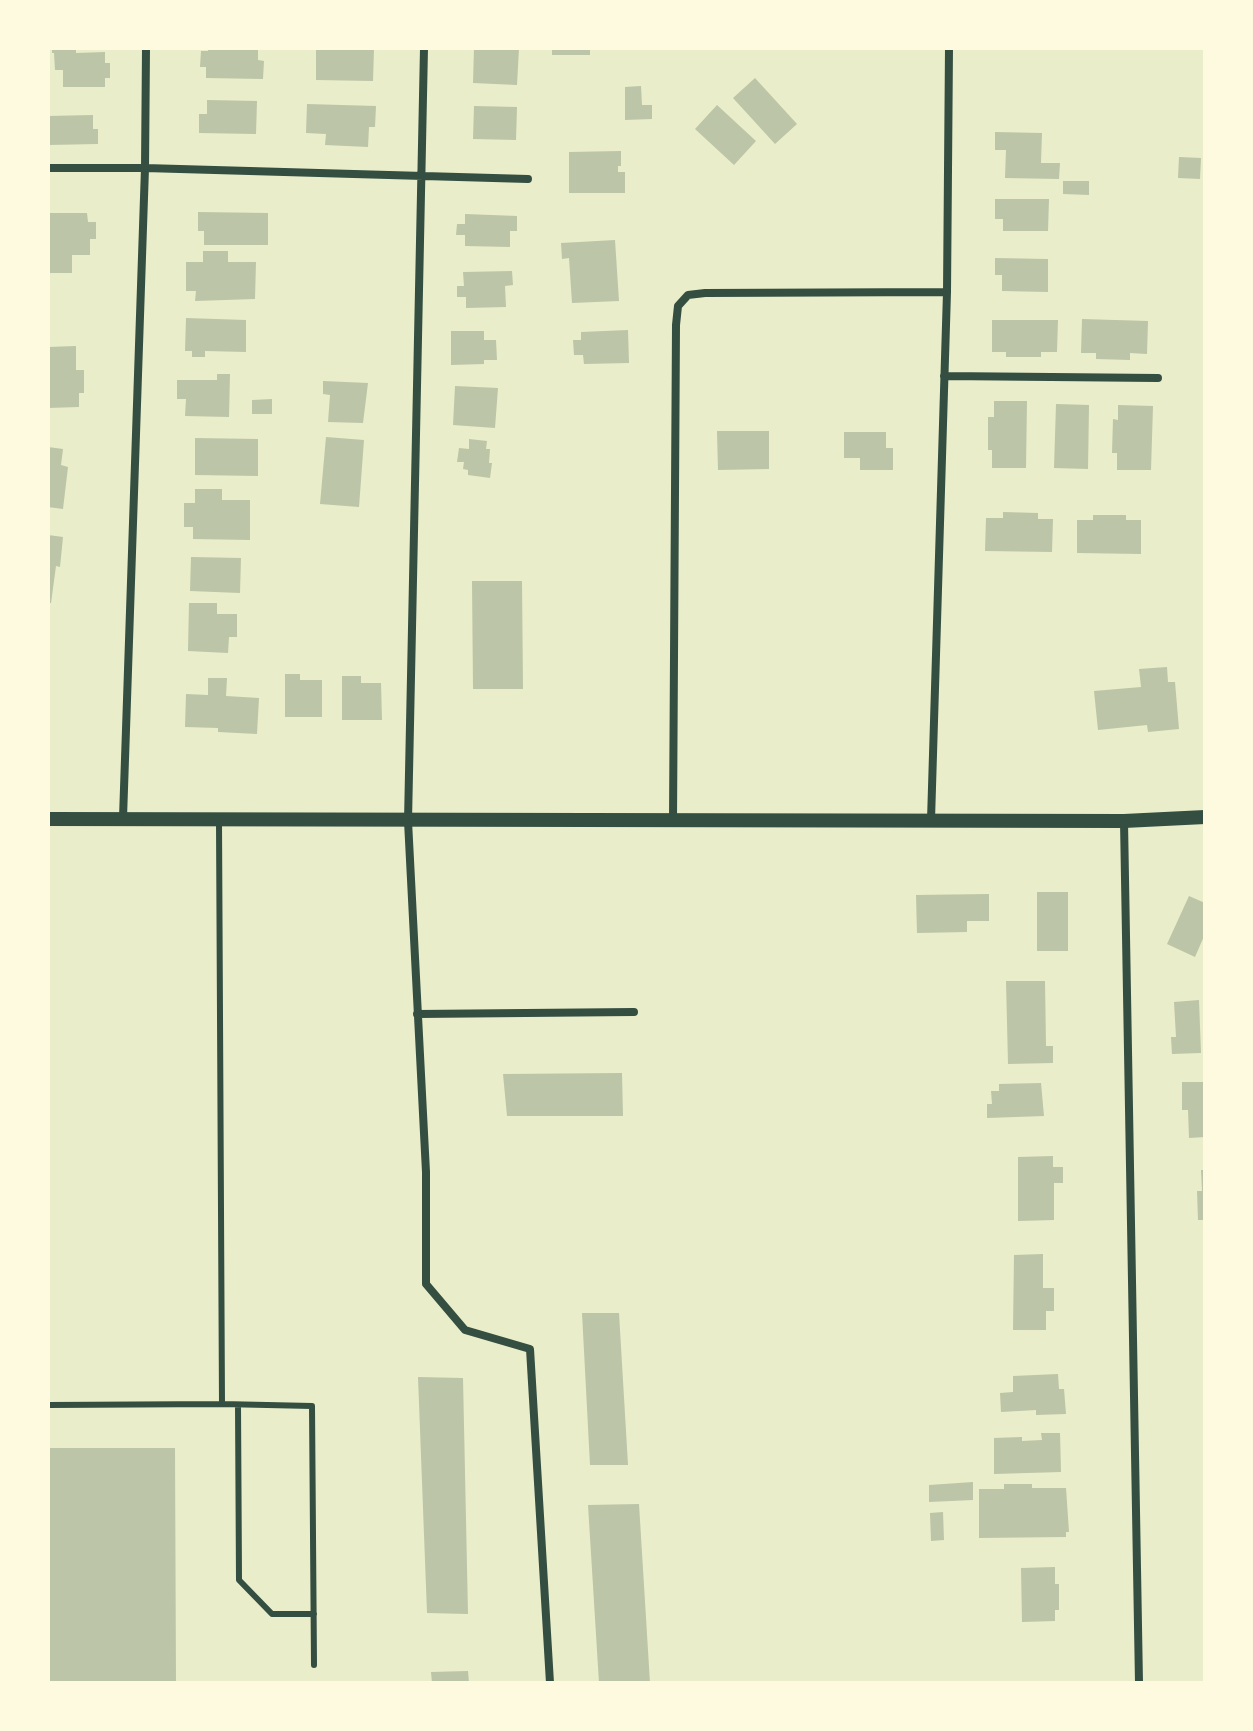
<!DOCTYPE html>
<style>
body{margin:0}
#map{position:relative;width:1253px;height:1731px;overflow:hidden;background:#e9edc9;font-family:Roboto,sans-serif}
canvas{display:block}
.frame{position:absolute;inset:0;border:50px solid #fefae0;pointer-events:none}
</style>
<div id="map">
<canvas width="1253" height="1731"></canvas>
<div class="frame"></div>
</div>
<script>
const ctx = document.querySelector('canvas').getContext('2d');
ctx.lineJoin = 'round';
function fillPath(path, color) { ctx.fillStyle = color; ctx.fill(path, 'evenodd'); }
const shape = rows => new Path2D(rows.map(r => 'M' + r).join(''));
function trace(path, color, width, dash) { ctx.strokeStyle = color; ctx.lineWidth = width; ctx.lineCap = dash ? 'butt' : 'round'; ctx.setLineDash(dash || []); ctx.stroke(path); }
fillPath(shape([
 [52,48,76,48,76,53,105,52,105,63,110,63,110,78,105,78,105,87,63,87,63,70,55,70,54,53,52,53],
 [208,48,258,48,258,60,264,61,263,79,206,78,206,67,200,67,201,51,208,51],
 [316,48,374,49,373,81,316,80],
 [474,48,519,48,517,85,473,83],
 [552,48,590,48,590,55,552,55],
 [755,78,797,124,775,144,733,98],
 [641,86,642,105,652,105,652,119,625,120,625,87],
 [207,100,257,101,256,134,199,133,199,114,207,114],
 [307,104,376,106,375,127,369,127,368,147,325,145,326,134,306,133],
 [717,105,756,141,734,165,695,129],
 [474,106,517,107,516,140,473,139],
 [93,115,93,129,98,129,98,144,48,145,48,116],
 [995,132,1042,133,1041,163,1060,163,1059,179,1005,178,1006,150,995,150],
 [621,151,621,166,618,166,618,172,625,172,625,193,569,193,569,152],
 [1179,157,1201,158,1200,179,1178,178],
 [1063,181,1089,181,1089,195,1063,194],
 [995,199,1049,199,1048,231,1003,231,1003,219,995,219],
 [198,212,268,213,268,245,204,245,204,231,198,231],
 [48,213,87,213,88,222,96,222,96,239,90,239,90,255,72,255,72,273,50,273],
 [465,214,517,216,517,231,510,231,510,247,465,246,465,235,456,235,457,224,465,224],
 [615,240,619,301,572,303,569,258,562,259,561,243],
 [203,251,228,251,228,262,256,262,255,299,195,301,196,291,186,291,186,262,203,262],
 [995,258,1048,259,1048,292,1002,291,1002,275,995,275],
 [512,271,513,285,505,286,506,307,466,308,466,297,457,297,457,286,464,286,463,272],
 [186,318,246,320,246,352,205,351,205,357,192,357,192,351,185,351],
 [1082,319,1148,321,1147,354,1130,353,1130,360,1096,359,1096,353,1081,353],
 [992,320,1058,320,1057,352,1041,352,1041,357,1006,357,1006,352,992,352],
 [628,330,629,363,584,364,583,355,574,355,573,340,581,340,581,332],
 [451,331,484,331,484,340,496,340,497,360,484,360,484,364,451,365],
 [76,346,76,370,84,370,84,393,79,393,79,407,48,408,48,347],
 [217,374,230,374,229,417,185,416,186,399,177,399,177,380,217,380],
 [323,381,368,383,363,423,328,422,330,395,323,394],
 [455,386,498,388,495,428,453,425],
 [272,399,272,414,252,414,252,400],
 [994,401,1027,401,1026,468,992,468,992,450,988,450,988,417,994,417],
 [1056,404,1089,405,1088,469,1054,468],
 [1118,405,1153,406,1151,470,1117,470,1117,453,1112,453,1113,419,1118,420],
 [717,431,769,431,769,469,718,470],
 [844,432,886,432,886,448,893,448,893,470,860,470,860,458,844,458],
 [326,437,364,440,359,507,320,504],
 [195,438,258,439,258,476,195,475],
 [469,439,487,441,486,449,490,449,489,463,492,463,490,478,468,475,468,470,463,469,464,462,457,462,459,448,469,449],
 [48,447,63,449,61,465,68,467,63,509,48,507],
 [195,489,222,489,222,500,250,500,250,540,193,539,193,527,184,527,184,503,195,503],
 [1003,512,1038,513,1038,519,1053,519,1052,552,985,551,986,518,1003,518],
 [1093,515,1126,515,1126,520,1141,520,1141,554,1077,553,1077,520,1093,520],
 [48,535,63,537,60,567,56,566,51,603,48,603],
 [191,557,241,558,240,593,190,591],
 [472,581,522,581,523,689,473,689],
 [189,603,217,603,217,614,237,614,237,637,229,637,228,653,188,651],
 [1167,667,1168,682,1175,682,1179,729,1148,732,1147,725,1098,730,1094,691,1141,687,1139,669],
 [285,674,300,674,300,680,322,680,322,717,285,717],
 [342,676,361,676,361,683,381,683,382,720,342,720],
 [208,678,227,678,226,696,259,698,257,734,218,732,218,728,185,727,186,694,208,695],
 [1037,892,1068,892,1068,951,1037,951],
 [989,894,989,921,967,921,967,932,917,933,916,895],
 [1189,896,1205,903,1205,934,1195,957,1167,944],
 [1006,981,1045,981,1046,1046,1053,1046,1053,1063,1008,1064],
 [1199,1000,1201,1053,1172,1054,1171,1037,1176,1037,1174,1002],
 [622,1073,623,1116,507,1116,503,1074],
 [1182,1082,1205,1082,1205,1137,1189,1138,1188,1110,1182,1110],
 [1041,1083,1044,1116,987,1118,987,1104,992,1104,991,1091,999,1091,999,1084],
 [1053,1156,1053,1167,1063,1167,1063,1183,1054,1183,1054,1220,1018,1221,1018,1157],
 [1201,1170,1205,1170,1205,1220,1198,1220,1197,1191,1202,1191],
 [1043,1254,1043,1288,1054,1288,1054,1311,1046,1311,1046,1330,1013,1330,1014,1255],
 [582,1313,619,1313,628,1465,590,1465],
 [1058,1374,1059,1389,1064,1389,1066,1414,1036,1415,1036,1410,1001,1412,1000,1393,1013,1392,1013,1376],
 [418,1377,463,1378,468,1614,427,1613],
 [1041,1433,1060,1433,1061,1472,994,1474,994,1438,1022,1437,1022,1441,1042,1440],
 [48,1448,175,1448,176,1683,48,1683],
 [973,1482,973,1500,929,1502,929,1485],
 [1004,1484,1032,1484,1032,1488,1066,1488,1069,1532,1066,1532,1066,1537,979,1538,979,1489,1004,1489],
 [639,1504,650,1683,599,1683,588,1505],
 [943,1512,944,1540,931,1541,930,1513],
 [1055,1567,1055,1584,1059,1584,1059,1610,1055,1610,1055,1621,1022,1622,1021,1568],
 [468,1671,469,1683,432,1683,431,1672]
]), '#bcc5a7');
trace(shape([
 [222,1404,312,1406,314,1665],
 [48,1405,222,1404,219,822],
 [238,1405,239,1580,272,1614,314,1614]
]), '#344e41', 6);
trace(shape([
 [424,48,408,821,426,1172,426,1284,465,1330,530,1349,550,1683],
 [48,168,145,168,528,179],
 [944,376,1158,378],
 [123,818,145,168,146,48],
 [931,820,947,292,949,48],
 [673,821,676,325,678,306,688,295,705,293,947,292],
 [1124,821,1139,1683],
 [417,1014,634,1012]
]), '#344e41', 8);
trace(shape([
 [48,819,1124,821,1205,817]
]), '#344e41', 14);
</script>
